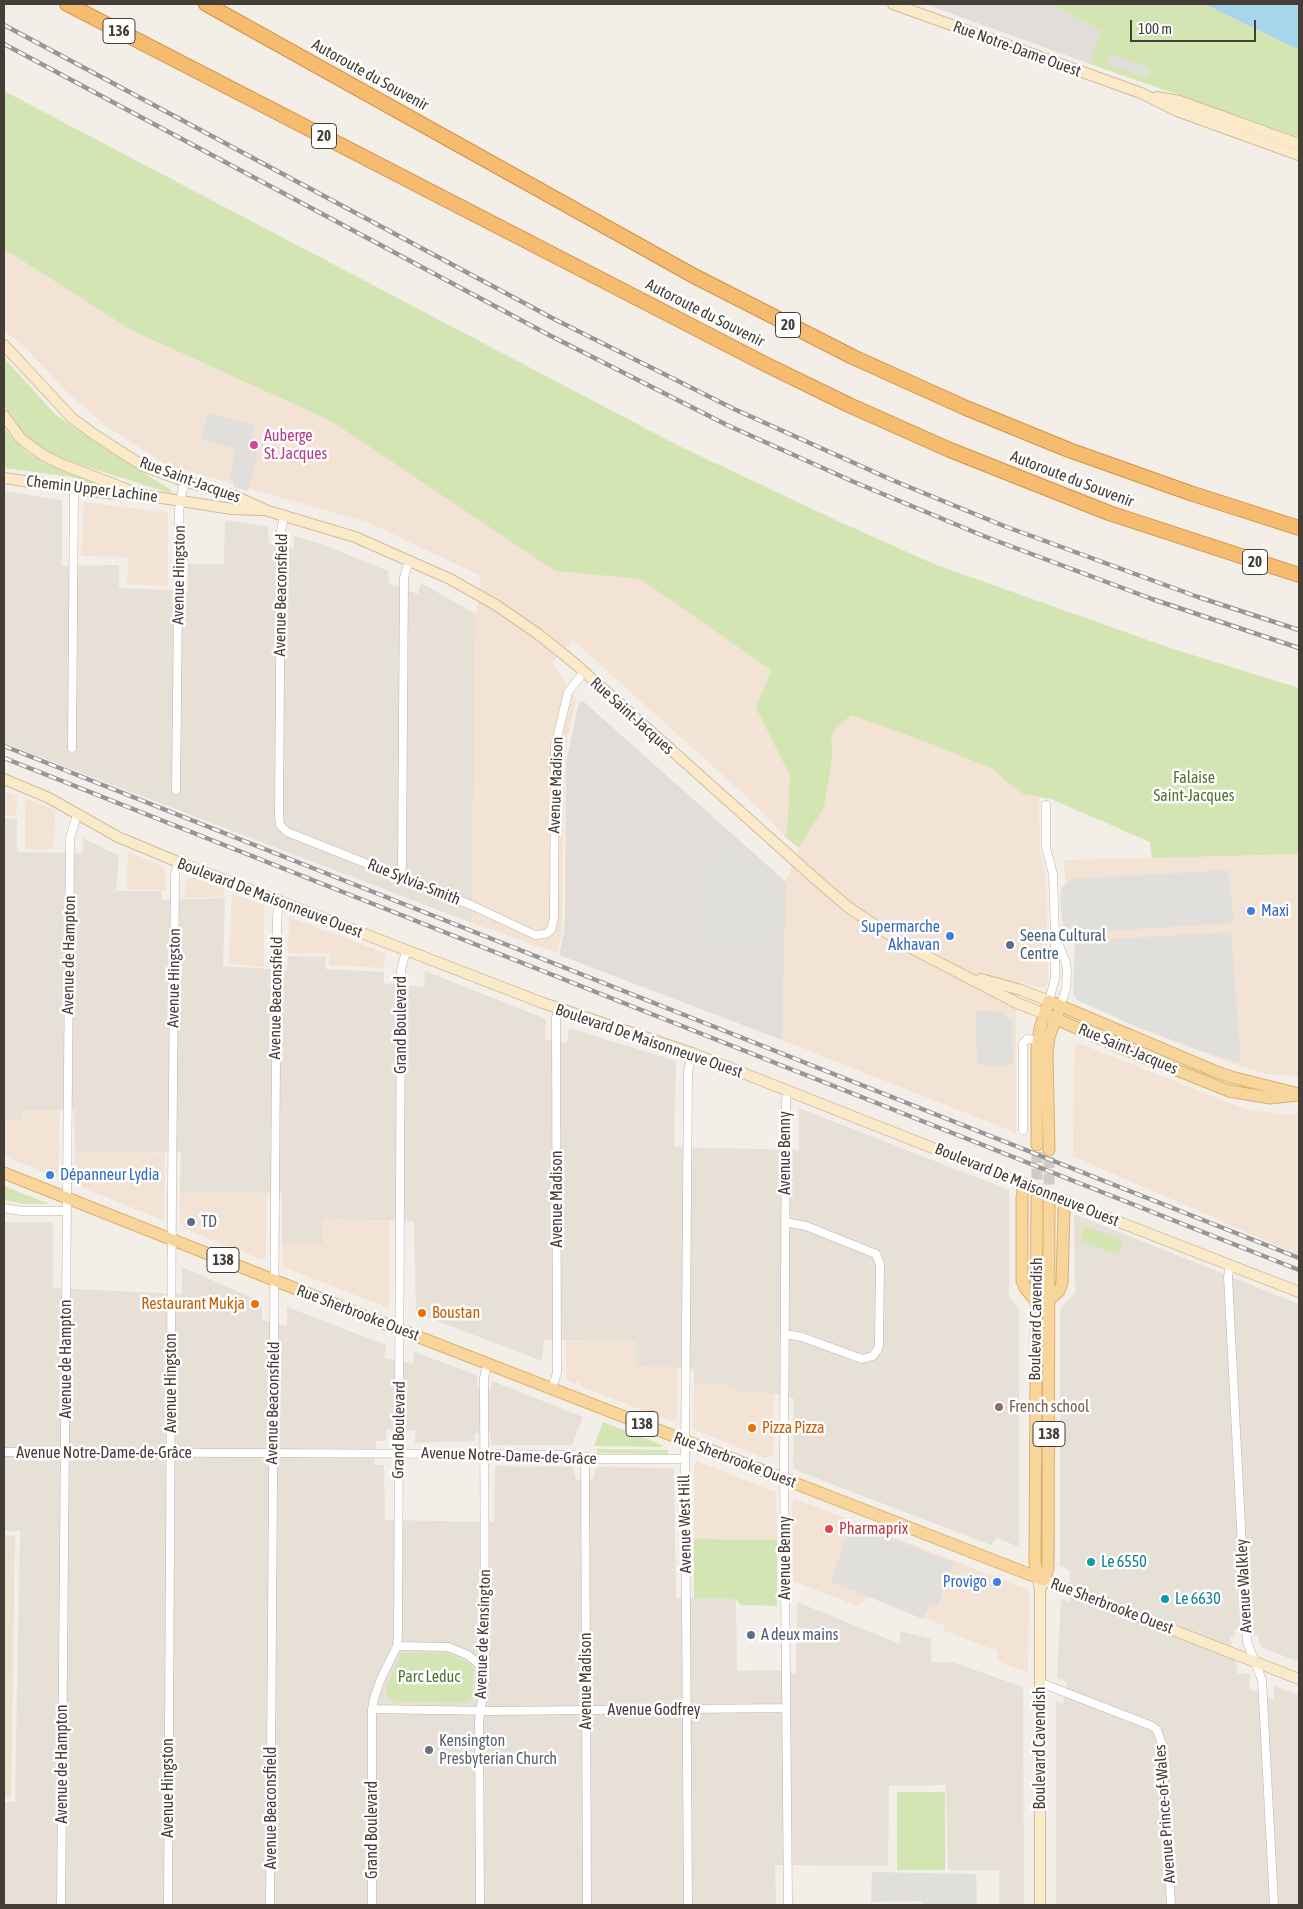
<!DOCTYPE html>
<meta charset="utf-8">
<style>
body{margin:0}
#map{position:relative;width:1303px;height:1909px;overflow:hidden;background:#f3eee8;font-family:"Asap Condensed",sans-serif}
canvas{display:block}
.frame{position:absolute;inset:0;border:5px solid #453e37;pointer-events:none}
.scale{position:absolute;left:1130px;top:20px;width:126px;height:22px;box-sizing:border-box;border:2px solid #453e37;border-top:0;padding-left:6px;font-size:15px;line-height:18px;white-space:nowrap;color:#453e37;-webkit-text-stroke:4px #fff;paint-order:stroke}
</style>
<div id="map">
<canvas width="1303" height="1909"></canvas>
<div class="frame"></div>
<div class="scale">100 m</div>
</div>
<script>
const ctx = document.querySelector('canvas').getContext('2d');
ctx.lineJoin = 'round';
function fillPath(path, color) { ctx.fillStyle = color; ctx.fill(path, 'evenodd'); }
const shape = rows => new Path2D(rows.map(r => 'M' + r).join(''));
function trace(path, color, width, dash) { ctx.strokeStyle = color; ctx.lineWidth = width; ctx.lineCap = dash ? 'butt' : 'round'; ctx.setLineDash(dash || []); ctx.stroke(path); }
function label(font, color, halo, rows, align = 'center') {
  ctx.font = font + ' "Asap Condensed",sans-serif'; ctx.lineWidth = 5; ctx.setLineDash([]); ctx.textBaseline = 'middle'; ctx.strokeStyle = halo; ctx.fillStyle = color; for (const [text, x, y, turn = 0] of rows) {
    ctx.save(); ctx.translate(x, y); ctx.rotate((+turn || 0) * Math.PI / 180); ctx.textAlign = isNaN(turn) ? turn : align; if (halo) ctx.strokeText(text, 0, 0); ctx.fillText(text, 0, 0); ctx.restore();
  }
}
fillPath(shape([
 [4,491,62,500,62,566,119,565,119,588,188,591,188,564,224,564,225,520,268,527,269,543,294,548,294,536,319,543,388,571,389,584,418,594,421,583,476,614,472,923,4,743],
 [4,818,17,819,17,852,83,853,83,838,119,856,116,891,161,891,162,900,225,898,223,966,287,970,288,956,326,957,325,969,384,972,384,983,424,987,425,971,546,1019,545,1040,567,1043,569,1028,676,1061,674,1147,799,1150,799,1108,1009,1190,1009,1297,1019,1310,1019,1547,997,1538,991,1545,795,1470,793,1465,794,1399,774,1393,735,1393,735,1385,694,1385,694,1369,636,1366,636,1341,544,1340,542,1361,416,1313,414,1221,324,1219,323,1244,282,1243,282,1193,180,1192,181,1152,75,1153,74,1110,22,1110,21,1120,4,1120],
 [1074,1214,1299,1304,1299,1662,1261,1647,1258,1636,1235,1629,1235,1637,1230,1636,1238,1674,1250,1674,1249,1688,1274,1701,1274,1686,1299,1695,1299,1905,1056,1905,1056,1701,1063,1704,1067,1682,1057,1678,1061,1599,1070,1602,1070,1570,1060,1566,1060,1309,1075,1293],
 [4,1222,53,1222,53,1288,182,1294,182,1267,262,1302,262,1320,287,1326,287,1307,386,1345,384,1358,413,1364,414,1352,475,1374,477,1377,478,1389,490,1391,492,1381,583,1417,572,1445,491,1445,490,1432,475,1433,475,1441,415,1443,415,1430,386,1429,386,1441,376,1441,374,1465,384,1465,385,1520,494,1522,495,1466,573,1467,576,1480,593,1479,596,1467,674,1468,676,1598,736,1599,737,1671,778,1670,796,1674,797,1602,900,1644,900,1631,931,1639,931,1662,952,1662,1023,1687,1024,1904,999,1905,999,1870,948,1870,946,1785,889,1786,888,1866,775,1865,776,1905,4,1905,4,1802,15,1802,20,1531,4,1531]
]), '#e6e0d6');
fillPath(shape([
 [4,249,131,330,331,421,555,571,640,579,771,670,756,708,790,776,787,833,784,836,758,807,573,640,552,663,576,699,565,749,562,932,557,953,472,923,476,614,481,576,367,522,167,465,106,426,66,391,24,347,4,330],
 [84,502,168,513,168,586,127,584,129,557,81,556],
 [851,715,926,742,993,769,1007,782,1023,794,1039,797,1040,851,1046,882,1048,980,1045,987,1040,988,1022,982,1016,1013,1016,1133,782,1040,786,882,799,848,818,817,833,752,831,737,835,730],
 [4,791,17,796,16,816,4,815],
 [25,798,55,810,54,849,25,849],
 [128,852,165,867,166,890,126,890],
 [1299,854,1299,1076,1263,1073,1219,1059,1084,1001,1063,860],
 [192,877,224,890,224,897,185,898,186,880],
 [232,893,264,906,264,967,229,964],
 [289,917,385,953,384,968,329,965,330,953,288,953],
 [1078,1043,1245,1109,1278,1114,1299,1114,1299,1255,1073,1156,1074,1048],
 [21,1110,59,1110,59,1170,57,1177,4,1156,4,1120,21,1120],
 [75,1153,165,1153,164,1218,160,1219,74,1184],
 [180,1192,267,1193,266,1258,263,1259,259,1258,185,1229,180,1221],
 [323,1219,390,1221,389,1308,283,1267,282,1243,323,1244],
 [566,1341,636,1341,636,1366,678,1367,677,1420,670,1421,580,1386,580,1383,577,1381,575,1384,568,1381,566,1378],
 [694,1385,735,1385,736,1393,774,1393,773,1456,765,1458,695,1430,693,1426],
 [696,1461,776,1492,777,1540,694,1539,694,1468],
 [796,1499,1029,1590,1028,1673,998,1661,997,1651,943,1630,945,1626,870,1596,857,1606,793,1581,792,1503]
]), '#f3e3d4');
fillPath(shape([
 [925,4,1051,4,1101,31,1090,64],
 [583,701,786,882,782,1040,559,955,564,932,565,914,566,762,579,703]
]), '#e2ddd9');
fillPath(shape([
 [4,1535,15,1536,11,1797,4,1797]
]), '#ebe2d2');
fillPath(shape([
 [1051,4,1299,4,1299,137,1090,64,1101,31],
 [4,91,679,446,840,522,934,564,1170,648,1299,688,1299,854,1152,858,1150,842,1051,799,1023,794,1007,782,993,769,926,742,851,715,835,730,831,737,833,752,824,807,799,848,784,836,787,833,790,776,756,708,771,670,640,579,555,571,331,421,131,330,4,249],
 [4,358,56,415,101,446,171,490,170,493,68,461,49,453,31,442,21,432,4,406],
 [4,429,24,450,46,464,117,489,81,484,72,477,4,468],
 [4,1186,47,1203,48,1204,24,1204,4,1200],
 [1085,1226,1123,1241,1118,1255,1080,1241],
 [603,1422,662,1445,663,1447,594,1446],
 [597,1449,668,1450,668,1454,597,1453],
 [694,1539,777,1540,777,1606,741,1605,736,1599,694,1598],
 [426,1652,450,1653,470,1664,473,1669,473,1695,470,1701,463,1703,398,1702,392,1700,388,1696,386,1691,387,1687,400,1655,403,1653],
 [897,1792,945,1792,945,1870,897,1870]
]), '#d3e5b3');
fillPath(shape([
 [1111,55,1149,68,1150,69,1149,75,1146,77,1117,67,1113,67,1108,63],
 [207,413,255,425,249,449,258,452,248,491,233,487,234,478,230,477,235,450,233,448,201,440],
 [728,835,782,884,781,945,701,944,700,872],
 [1228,870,1234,923,1121,930,1084,930,1063,928,1060,898,1061,888,1072,879],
 [1231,932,1241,1063,1198,1050,1137,1027,1077,1000,1073,994,1075,941],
 [976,1011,998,1011,1012,1020,1013,1065,993,1067,977,1063],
 [858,1525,954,1563,937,1606,930,1604,923,1619,830,1581,849,1532,855,1534],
 [872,1872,976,1874,977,1905,923,1905,923,1901,871,1902]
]), '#e1dfdc');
fillPath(shape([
 [1205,4,1299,4,1299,50,1213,8]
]), '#a7d6ec');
trace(shape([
 [1037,1196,1037,1145],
 [1049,1201,1049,1150]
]), '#d0cbc5', 11, [11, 5.5]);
const street = shape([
 [284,515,281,531,279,815,280,825,287,832,471,905,535,935,546,934,551,930,554,918,555,747,568,692,584,672],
 [72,748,74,488],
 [176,790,179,510,184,482],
 [1046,805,1046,848,1053,874,1055,935,1055,978,1049,1001],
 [400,876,402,866,404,578,409,560],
 [1057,940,1066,963,1067,972,1066,989,1060,1006],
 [1023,1130,1023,1043,1027,1039,1038,1040],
 [4,1208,21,1211,66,1211],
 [1230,1264,1228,1277,1247,1642,1262,1680,1274,1905],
 [785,1334,802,1337,862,1359,873,1356,878,1349,879,1344,880,1264,876,1254,806,1226,785,1222],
 [552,1388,557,1373,556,1018,558,1009],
 [4,1452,478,1454,573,1455,601,1459,685,1459],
 [585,1457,587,1905],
 [397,1646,448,1647,468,1655,482,1667],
 [1041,1683,1152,1726,1157,1730,1162,1744,1171,1905],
 [372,1709,493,1711,786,1708],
 [61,1905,70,838,77,815],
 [168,1905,172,1190,175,875,178,862],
 [270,1905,277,915,281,902],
 [372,1905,372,1709,374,1699,380,1681,397,1646,398,1635,401,970,406,951],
 [480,1905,479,1721,484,1688,482,1667,485,1658,484,1378,487,1363],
 [688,1905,685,1459,688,1072,692,1053],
 [788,1905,784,1462,786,1100,788,1091]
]);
const secondary = shape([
 [893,4,1141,93,1177,111,1299,155],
 [1157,97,1179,101,1299,144],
 [4,345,72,418,95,435,143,466,178,479,235,496,268,511,355,537,450,579,496,605,538,634,573,662,820,883,848,907,885,932,911,948,1017,1003,1045,1014],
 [4,416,21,439,43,455,61,464,134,492],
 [4,478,114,494,143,495,232,509,262,510],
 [4,779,49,798,118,837,178,862,543,1003,692,1053,1024,1184],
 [981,979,1021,990,1049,1001],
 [1060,1199,1299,1292],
 [1038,1577,1040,1591,1040,1905],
 [1042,1586,1044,1580,1299,1679]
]);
const primary = shape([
 [1045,1014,1129,1051,1229,1091,1270,1098,1297,1095],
 [1037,1145,1037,1048,1040,1028,1049,1001,1212,1070,1231,1077,1299,1094],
 [1049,1150,1047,1052,1049,1037,1058,1013],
 [4,1173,352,1311,1044,1580,1048,1568,1049,1201],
 [1024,1184,1022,1197,1022,1280,1025,1288,1036,1301],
 [1037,1196,1035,1563,1038,1577],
 [1049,1300,1059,1291,1062,1283,1064,1210,1066,1201]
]);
const highway = shape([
 [67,4,765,364,849,405,950,450,1109,513,1299,575],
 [206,4,694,276,853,357,966,408,1069,450,1190,493,1299,528]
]);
trace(street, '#beb5ab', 9);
trace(secondary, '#d0bc99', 12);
trace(primary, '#dcb06c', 13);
trace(highway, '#d49040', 16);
trace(street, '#fff', 8);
trace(secondary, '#fbeac9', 10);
trace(primary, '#f8d59b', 11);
trace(highway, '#f5bc70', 14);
const rail = shape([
 [4,25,556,320,734,409,892,480,1004,526,1198,597,1299,630],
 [4,44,549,335,727,425,854,482,986,537,1152,599,1299,648],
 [4,746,1299,1258],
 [4,758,1299,1270]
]);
trace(rail, '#969696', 4.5);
trace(rail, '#fff', 2.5, [8]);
const secondaryBridge = shape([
 [1024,1184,1058,1198]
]);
trace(secondaryBridge, '#d0bc99', 12, []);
trace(secondaryBridge, '#fbeac9', 10);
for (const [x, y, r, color] of [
 [254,445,5,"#d1479c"],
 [1251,911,5,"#3f7fe0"],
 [950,936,5,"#3f7fe0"],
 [1010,945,5,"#5c6f8a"],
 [50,1175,5,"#3f7fe0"],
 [191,1222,5,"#5c6f8a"],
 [255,1304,5,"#e8710a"],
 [422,1313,5,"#e8710a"],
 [999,1407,5,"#8d6e63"],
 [752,1428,5,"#e8710a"],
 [829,1529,5,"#e0444e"],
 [1091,1562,5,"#0f9aa8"],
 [997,1582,5,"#3f7fe0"],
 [1165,1599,5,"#0f9aa8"],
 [751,1635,5,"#5c6f8a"],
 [429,1750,5,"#6b7280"]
]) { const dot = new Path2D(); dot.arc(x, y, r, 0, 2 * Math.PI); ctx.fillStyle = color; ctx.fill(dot); trace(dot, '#fff', 2); }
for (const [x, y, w] of [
 [119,31,32],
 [324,136,25],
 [788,325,25],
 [1255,562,25],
 [223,1260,32],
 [642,1424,32],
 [1049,1434,32]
]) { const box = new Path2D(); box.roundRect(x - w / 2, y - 12.5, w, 25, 4); ctx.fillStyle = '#fff'; ctx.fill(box); trace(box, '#453e37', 1); }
label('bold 15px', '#453e37', null, [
 ["136",119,31],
 ["20",324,136],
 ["20",788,325],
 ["20",1255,562],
 ["138",223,1260],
 ["138",642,1424],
 ["138",1049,1434]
]);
label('16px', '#453e37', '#fff', [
 ["Rue Notre-Dame Ouest",1017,49,20],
 ["Autoroute du Souvenir",370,75,29],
 ["Autoroute du Souvenir",705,313,27],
 ["Autoroute du Souvenir",1072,479,21],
 ["Rue Saint-Jacques",190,480,20],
 ["Chemin Upper Lachine",92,489,7],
 ["Avenue Hingston",179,575,-89],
 ["Avenue Beaconsfield",281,595,-89],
 ["Rue Saint-Jacques",632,716,42],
 ["Avenue Madison",556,785,-88],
 ["Rue Sylvia-Smith",414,882,22],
 ["Boulevard De Maisonneuve Ouest",270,898,21],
 ["Avenue de Hampton",69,955,-89],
 ["Avenue Hingston",174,978,-89],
 ["Avenue Beaconsfield",276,998,-89],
 ["Grand Boulevard",401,1025,-90],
 ["Boulevard De Maisonneuve Ouest",649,1041,19],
 ["Rue Saint-Jacques",1128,1049,23],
 ["Avenue Benny",785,1153,-90],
 ["Boulevard De Maisonneuve Ouest",1027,1185,22],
 ["Avenue Madison",557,1199,-90],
 ["Rue Sherbrooke Ouest",358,1313,21],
 ["Boulevard Cavendish",1036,1319,-89],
 ["Avenue de Hampton",66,1359,-90],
 ["Avenue Hingston",171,1383,-90],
 ["Avenue Beaconsfield",273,1403,-89],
 ["Grand Boulevard",399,1430,-89],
 ["Avenue Notre-Dame-de-Grâce",104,1453],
 ["Avenue Notre-Dame-de-Grâce",509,1456,2],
 ["Rue Sherbrooke Ouest",735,1460,21],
 ["Avenue West Hill",685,1524,-91],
 ["Avenue Benny",785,1558,-90],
 ["Avenue Walkley",1244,1586,-93],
 ["Rue Sherbrooke Ouest",1112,1606,21],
 ["Avenue de Kensington",483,1634,-88],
 ["Avenue Madison",586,1681,-90],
 ["Avenue Godfrey",654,1710],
 ["Boulevard Cavendish",1040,1748,-90],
 ["Avenue de Hampton",62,1764,-90],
 ["Avenue Hingston",168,1788,-90],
 ["Avenue Beaconsfield",271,1808,-90],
 ["Avenue Prince-of-Wales",1165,1814,-94],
 ["Grand Boulevard",372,1830,-90]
]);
label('16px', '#b23c85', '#fff', [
 ["Auberge",264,436],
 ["St. Jacques",264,454]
], 'left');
label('16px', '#4f742d', '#fff', [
 ["Falaise",1194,778],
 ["Saint-Jacques",1194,796],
 ["Parc Leduc",429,1677]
]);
label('16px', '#366cbe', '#fff', [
 ["Maxi",1261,911],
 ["Supermarche",940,927,"right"],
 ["Akhavan",940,945,"right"],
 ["Dépanneur Lydia",60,1175],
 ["Provigo",987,1582,"right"]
], 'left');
label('16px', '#4e5e75', '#fff', [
 ["Seena Cultural",1020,936],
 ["Centre",1020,954],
 ["TD",201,1222],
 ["A deux mains",761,1635]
], 'left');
label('16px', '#c56008', '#fff', [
 ["Restaurant Mukja",245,1304,"right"],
 ["Boustan",432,1313],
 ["Pizza Pizza",762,1428]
], 'left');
label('16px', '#785e54', '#fff', [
 ["French school",1009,1407]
], 'left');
label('16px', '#be3a42', '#fff', [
 ["Pharmaprix",839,1529]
], 'left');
label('16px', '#0d838f', '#fff', [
 ["Le 6550",1101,1562],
 ["Le 6630",1175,1599]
], 'left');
label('16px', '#5b616d', '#fff', [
 ["Kensington",439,1741],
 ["Presbyterian Church",439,1759]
], 'left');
</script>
